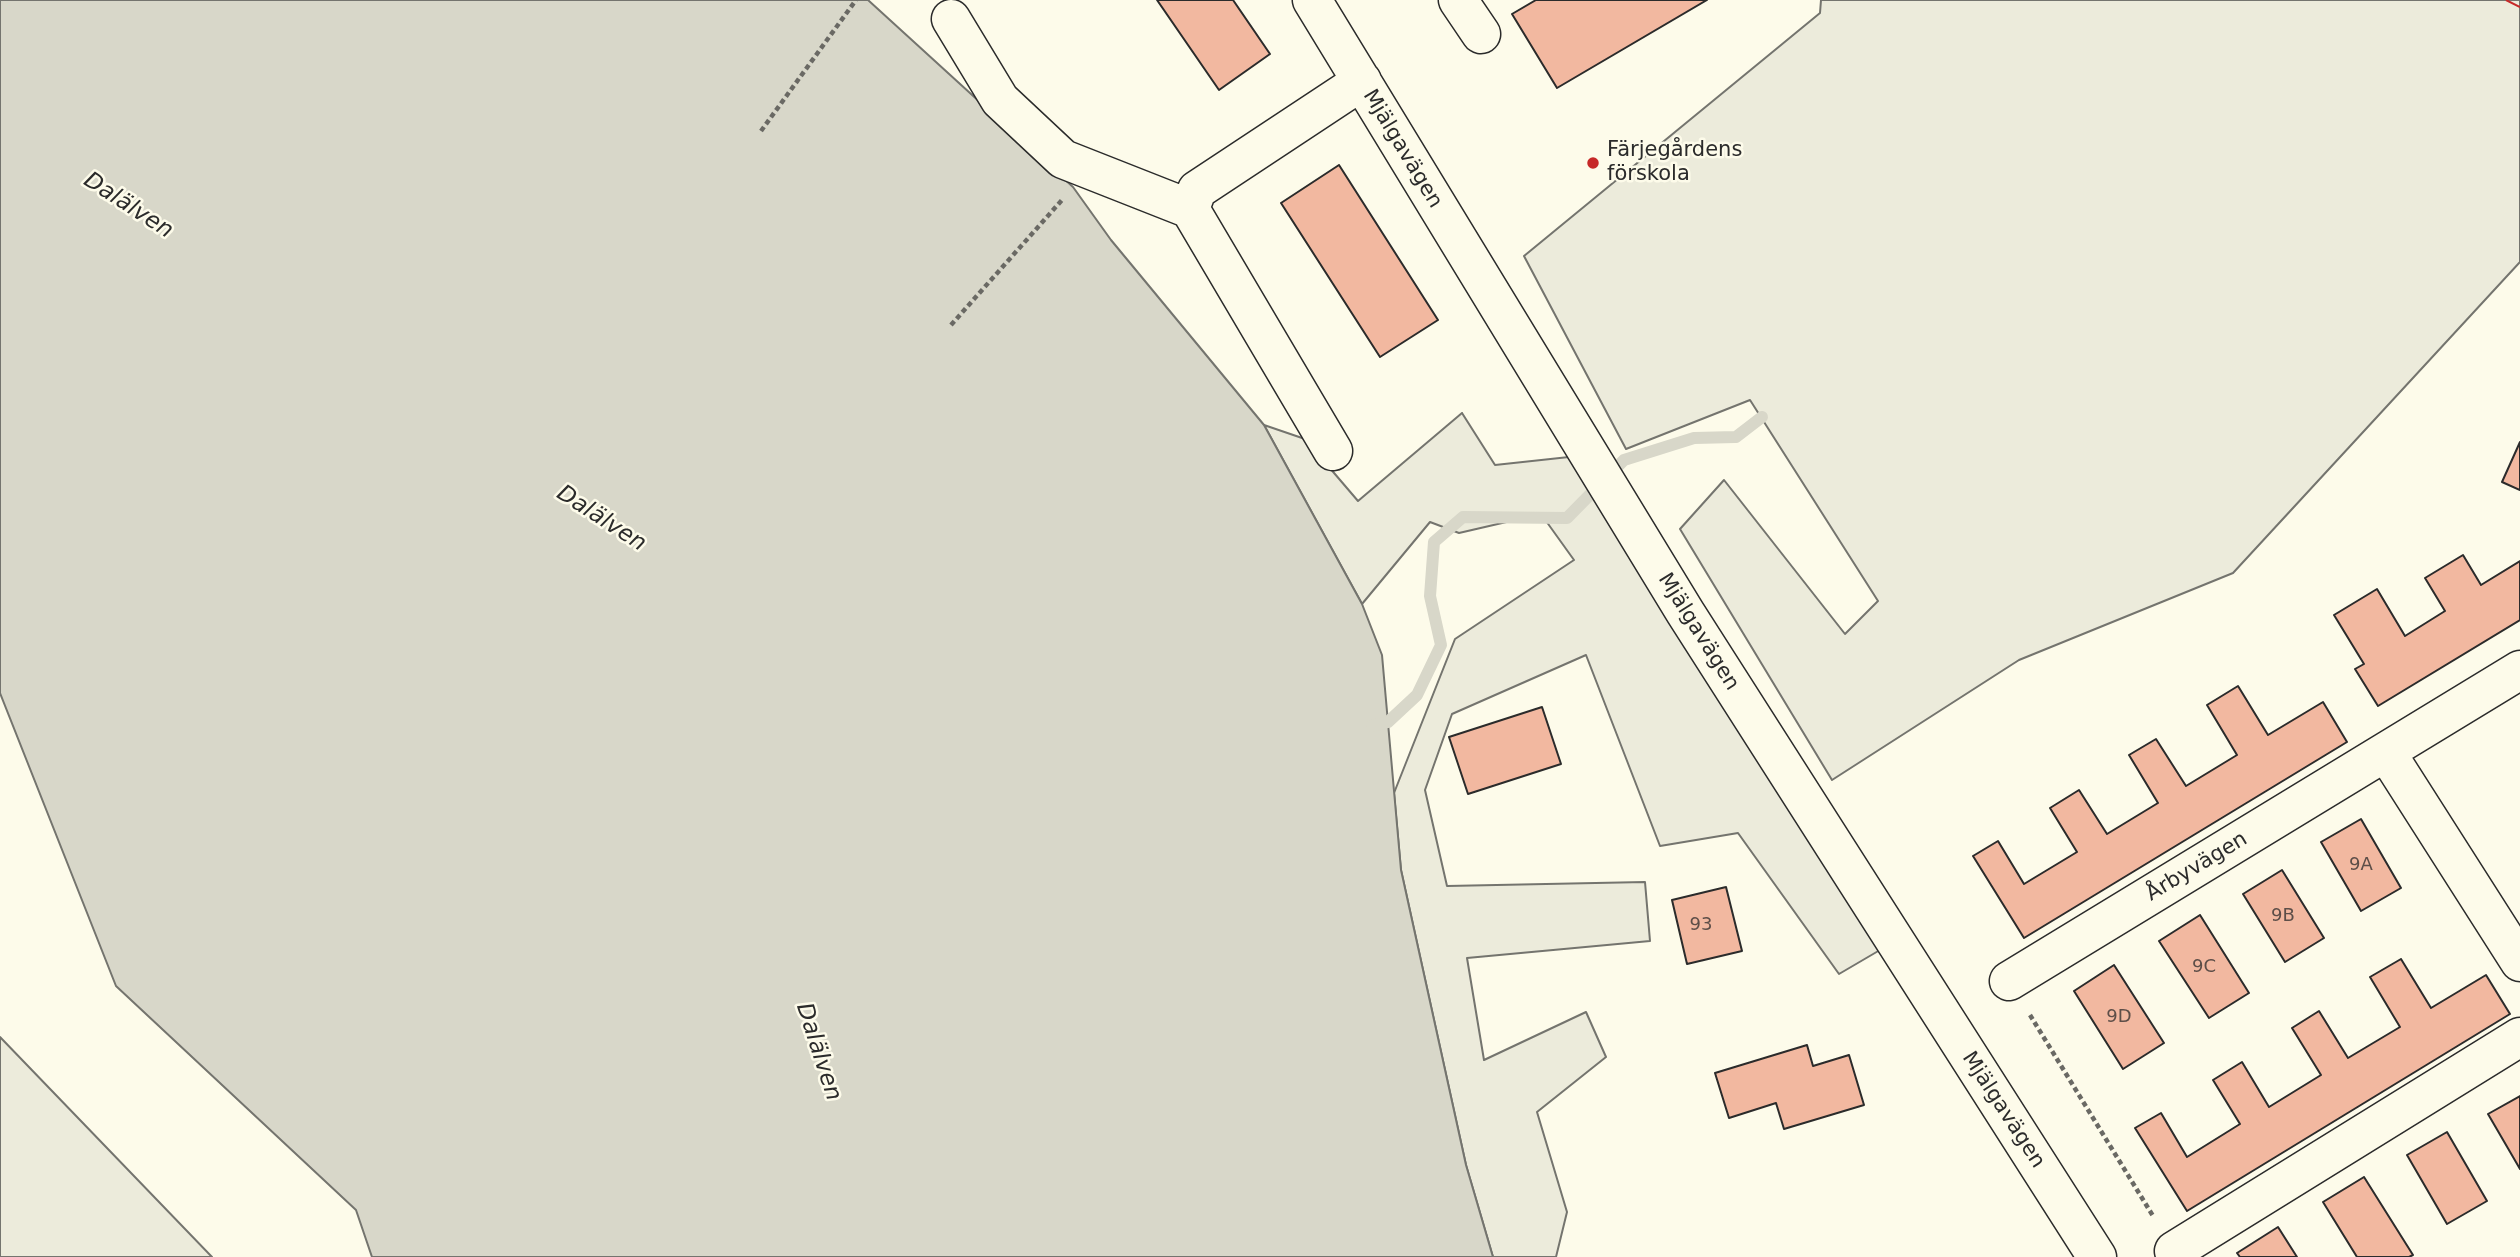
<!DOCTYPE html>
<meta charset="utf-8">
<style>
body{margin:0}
canvas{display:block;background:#fdfbea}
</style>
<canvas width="2520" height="1257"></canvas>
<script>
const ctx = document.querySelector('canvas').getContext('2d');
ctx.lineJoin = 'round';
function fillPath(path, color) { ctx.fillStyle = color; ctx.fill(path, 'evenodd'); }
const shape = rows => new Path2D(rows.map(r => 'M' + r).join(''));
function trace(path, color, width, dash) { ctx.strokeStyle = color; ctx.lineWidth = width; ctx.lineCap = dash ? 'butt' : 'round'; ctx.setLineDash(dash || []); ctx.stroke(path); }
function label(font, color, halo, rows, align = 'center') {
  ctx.font = font + ' "DejaVu Sans",sans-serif'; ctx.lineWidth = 5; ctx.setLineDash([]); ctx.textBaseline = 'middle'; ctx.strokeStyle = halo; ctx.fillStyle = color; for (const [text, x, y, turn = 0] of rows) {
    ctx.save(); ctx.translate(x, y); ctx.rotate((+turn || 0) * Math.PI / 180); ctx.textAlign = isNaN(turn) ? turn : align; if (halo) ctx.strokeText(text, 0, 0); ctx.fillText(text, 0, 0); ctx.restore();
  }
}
const green = shape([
 [1821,0,2520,0,2520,262,2233,573,2019,660,1832,780,1680,529,1724,480,1845,634,1878,601,1750,400,1626,449,1524,256,1820,13,1821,0],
 [1462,413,1495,465,1569,457,1880,950,1839,974,1738,833,1660,846,1586,655,1452,714,1425,790,1447,886,1645,882,1650,941,1467,958,1484,1060,1586,1012,1606,1057,1537,1112,1567,1212,1556,1257,1493,1257,1466,1165,1401,870,1394,793,1455,639,1574,560,1541,514,1459,533,1430,522,1362,604,1264,425,1305,439,1358,501,1462,413],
 [0,1037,212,1257,0,1257,0,1037]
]);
fillPath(green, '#ecebdb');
trace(green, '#74746e', 2);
const water = shape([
 [0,0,868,0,1073,187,1111,240,1264,425,1362,604,1382,655,1401,870,1466,1165,1493,1257,372,1257,356,1210,116,986,0,693,0,0]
]);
fillPath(water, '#d8d7c9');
trace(water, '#74746e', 2);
trace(shape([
 [1372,726,1388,722,1417,695,1441,645,1430,596,1434,542,1463,517,1567,518,1624,460,1694,438,1736,437,1762,417]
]), '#d8d7c9', 12);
const building = shape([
 [1157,0,1233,0,1270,54,1219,90,1157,0],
 [1536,0,1707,0,1557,88,1512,14,1536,0],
 [1339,165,1438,320,1380,357,1281,203,1339,165],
 [2520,442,2520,490,2502,482,2520,442],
 [2463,555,2481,585,2520,561,2520,620,2378,706,2355,669,2364,664,2334,615,2377,589,2405,636,2445,611,2425,578,2463,555],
 [2238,686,2268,735,2323,702,2347,742,2024,938,1973,856,1998,841,2024,884,2077,852,2050,808,2079,790,2107,834,2158,803,2129,755,2156,739,2186,786,2237,755,2207,705,2238,686],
 [1542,707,1561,764,1468,794,1449,737,1542,707],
 [2361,819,2401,888,2361,911,2321,842,2361,819],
 [2282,870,2324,938,2285,962,2243,894,2282,870],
 [1726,887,1742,951,1687,964,1672,900,1726,887],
 [2200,915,2249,993,2209,1018,2159,941,2200,915],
 [2401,959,2431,1008,2486,975,2510,1014,2187,1211,2135,1128,2161,1113,2187,1157,2240,1124,2213,1080,2242,1062,2269,1107,2321,1075,2292,1028,2319,1011,2348,1058,2400,1027,2370,977,2401,959],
 [2114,965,2164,1043,2123,1069,2074,991,2114,965],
 [1807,1045,1813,1066,1849,1055,1864,1105,1784,1129,1776,1103,1729,1118,1715,1073,1807,1045],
 [2520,1096,2520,1169,2488,1114,2520,1096],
 [2447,1132,2487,1201,2447,1224,2407,1155,2447,1132],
 [2364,1177,2413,1255,2409,1257,2357,1257,2323,1202,2364,1177],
 [2278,1227,2297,1257,2240,1257,2237,1253,2278,1227]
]);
fillPath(building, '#f2b8a0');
trace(building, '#2b2b2b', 2);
const minor = shape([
 [1312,0,1685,612,2097,1257],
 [1458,0,1481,34],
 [951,19,1000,100,1063,159,1190,209],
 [1333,451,1190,209,1197,190,1362,81],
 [2386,752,2520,962],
 [2009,981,2520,670],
 [2174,1251,2520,1037]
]);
trace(minor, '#2b2b2b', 41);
trace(shape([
 [761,131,856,0],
 [951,325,1062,200],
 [2030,1015,2153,1216]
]), '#6a6964', 4.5, [5, 3.5]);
trace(minor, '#fdfbea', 38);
trace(shape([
 [2506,0,2520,7]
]), '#c62828', 2, [24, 5, 3.5, 5]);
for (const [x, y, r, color] of [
 [1593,163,7,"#c62828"]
]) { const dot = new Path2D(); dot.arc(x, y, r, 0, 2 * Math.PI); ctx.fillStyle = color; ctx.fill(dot); trace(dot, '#fdfbea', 2.5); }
label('18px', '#5d4e48', null, [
 ["9A",2361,865],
 ["9B",2283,916],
 ["93",1701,925],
 ["9C",2204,967],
 ["9D",2119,1017]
]);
label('21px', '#2b2b2b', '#fdfbea', [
 ["Mjälgavägen",1402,149,59],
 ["Mjälgavägen",1698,632,58],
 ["Årbyvägen",2197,867,-31],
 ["Mjälgavägen",2003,1110,57]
]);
label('21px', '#2b2b2b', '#fdfbea', [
 ["Färjegårdens",1607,151],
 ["förskola",1607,175]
], 'left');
label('italic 23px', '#2b2b2b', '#fdfbea', [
 ["Dalälven",128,206,33],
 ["Dalälven",601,519,33],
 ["Dalälven",818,1052,72]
]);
</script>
